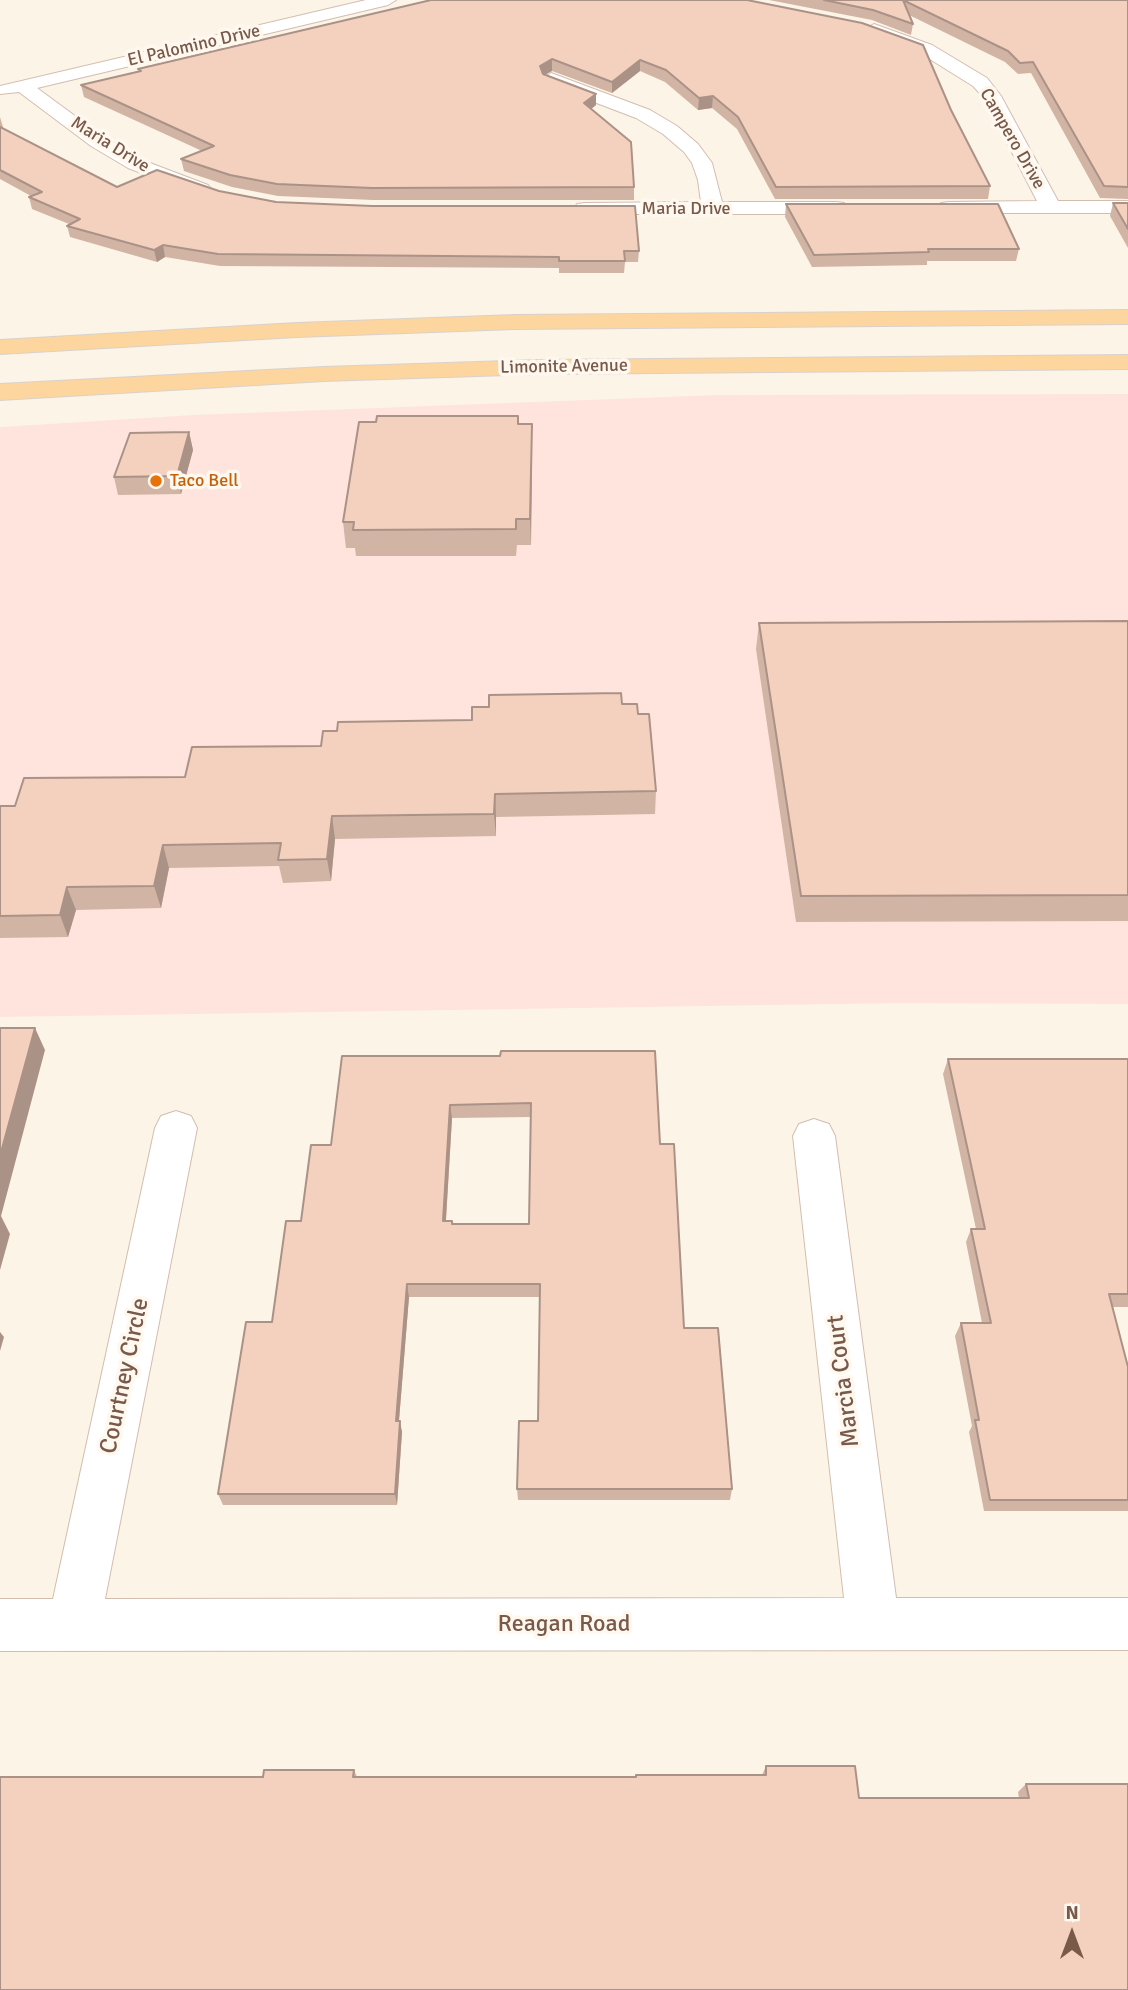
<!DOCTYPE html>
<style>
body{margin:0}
#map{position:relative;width:1128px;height:1990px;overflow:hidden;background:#fdf4e8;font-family:Signika,sans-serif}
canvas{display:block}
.north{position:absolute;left:1037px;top:1899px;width:70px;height:70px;-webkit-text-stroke:5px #fff8ef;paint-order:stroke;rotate:0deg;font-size:19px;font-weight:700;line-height:28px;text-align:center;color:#79594a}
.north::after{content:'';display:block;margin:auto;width:24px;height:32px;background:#79594a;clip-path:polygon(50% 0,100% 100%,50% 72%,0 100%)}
</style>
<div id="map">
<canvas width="1128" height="1990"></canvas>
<div class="north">N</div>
</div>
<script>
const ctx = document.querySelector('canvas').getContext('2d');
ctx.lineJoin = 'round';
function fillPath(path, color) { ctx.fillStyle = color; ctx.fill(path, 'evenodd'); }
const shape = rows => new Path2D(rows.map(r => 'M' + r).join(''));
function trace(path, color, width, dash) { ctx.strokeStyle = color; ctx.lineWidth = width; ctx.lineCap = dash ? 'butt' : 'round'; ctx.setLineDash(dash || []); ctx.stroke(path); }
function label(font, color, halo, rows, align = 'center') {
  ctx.font = font + ' Signika,sans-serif'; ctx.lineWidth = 7; ctx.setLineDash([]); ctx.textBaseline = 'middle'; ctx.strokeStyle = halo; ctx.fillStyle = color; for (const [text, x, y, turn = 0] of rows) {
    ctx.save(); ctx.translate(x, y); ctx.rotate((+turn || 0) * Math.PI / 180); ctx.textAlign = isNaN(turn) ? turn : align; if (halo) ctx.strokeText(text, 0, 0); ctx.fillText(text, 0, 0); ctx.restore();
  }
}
fillPath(shape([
 [1128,394,1128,1004,901,1003,0,1017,0,427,193,415,717,395]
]), '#fee4dc');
const street = shape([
 [366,0,396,0,388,5,37,88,105,138,142,160,208,185,211,189,208,193,194,193,128,168,91,146,19,92,0,94,0,86,366,0],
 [874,24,932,45,987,78,1001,96,1058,201,1128,201,1128,213,941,213,938,208,941,203,949,202,1037,201,984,98,973,86,920,53,868,33,865,29,874,24],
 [551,73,650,110,677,126,698,144,712,163,722,202,836,202,844,203,847,208,844,213,836,214,577,214,574,209,577,204,585,203,701,202,698,180,692,163,684,152,663,134,636,118,544,83,542,79,551,73],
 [176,1111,191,1116,197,1128,105,1599,844,1598,793,1136,799,1124,814,1119,829,1124,835,1136,896,1598,1128,1598,1128,1650,0,1651,0,1599,53,1599,155,1128,161,1116,176,1111]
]);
const primary = shape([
 [1128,310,1128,324,515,329,297,337,0,354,0,340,297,323,515,315,1128,310],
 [1128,355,1128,369,539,374,324,381,0,400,0,384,324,367,539,360,1128,355]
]);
trace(street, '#d3bdaf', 2);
trace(primary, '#d9d1cc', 2);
fillPath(street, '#fff');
fillPath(primary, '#fdd69f');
fillPath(shape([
 [431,0,951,110,990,186,988,199,775,199,737,129,712,108,698,110,665,82,640,71,612,93,552,71,544,75,596,105,591,109,634,187,634,200,373,200,278,196,232,187,184,171,181,159,202,151,84,97,81,85,139,71,138,69],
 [769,0,1128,0,1128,199,1100,198,1031,73,1018,74,1005,62,909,15,913,24,911,35,872,20],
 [0,117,3,127,2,128,117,187,219,191,276,202,639,251,638,262,625,262,624,273,559,273,559,268,220,266,165,257,157,262,70,237,67,226,69,224,32,209,29,197,31,196,0,179],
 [1113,203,1128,203,1128,248,1110,216],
 [786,204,1019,249,1016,261,927,261,927,265,812,267,785,217],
 [519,424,532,424,531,545,517,545,516,556,356,556,355,548,346,548,343,522],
 [189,432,193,450,181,494,118,495,114,477],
 [1128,621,1128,921,796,922,756,649,759,623],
 [622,704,638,714,656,791,655,814,496,817,496,836,335,839,331,881,283,883,279,866,169,868,161,908,76,910,68,937,0,938,0,806,15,806,185,777,321,746,337,731,472,720],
 [500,1056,660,1144,684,1328,732,1489,730,1500,518,1500,517,1489,538,1421,540,1297,409,1297,399,1421,402,1432,397,1505,223,1505,218,1494,272,1322,301,1221,331,1145],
 [531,1117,529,1224,453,1224,446,1221,452,1118],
 [948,1059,1128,1059,1128,1307,1112,1307,1128,1367,1128,1511,984,1511,969,1432,972,1426,955,1336,961,1323,982,1323,966,1242,971,1229,976,1229,943,1074],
 [766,1766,859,1798,1019,1798,1018,1792,1026,1784,1128,1990,263,1777,354,1770,357,1777,636,1777,762,1775]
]), '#d2b4a4');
fillPath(shape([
 [552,59,552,71,541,77,540,66],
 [640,60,640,71,612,93,612,82],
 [596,94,596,105,584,115,584,103],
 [713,96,712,108,698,110,699,98],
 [163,245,165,257,157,262,154,250],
 [532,424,532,450,531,545,530,519],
 [189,432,193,450,181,494,177,476],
 [495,794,496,817,496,836,494,814],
 [332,816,335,839,331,881,327,859],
 [163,845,169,868,161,908,154,886],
 [67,887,76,910,68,937,60,915],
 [35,1028,45,1050,1,1216,10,1234,0,1270,0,1156],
 [450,1105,452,1118,445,1234,443,1221],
 [407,1284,409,1297,398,1432,396,1421],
 [0,1332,4,1337,0,1351],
 [400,1421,402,1432,397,1505,395,1494]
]), '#ab9286');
const building = shape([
 [431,0,747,0,862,23,923,45,951,110,990,186,776,187,738,117,713,96,699,98,666,70,640,60,612,82,552,59,540,66,543,74,596,94,584,103,631,142,634,187,372,188,277,184,230,175,181,159,214,146,81,85,141,71,138,69,431,0],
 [824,0,1128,0,1128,187,1104,186,1033,62,1020,63,1008,51,903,0,913,24,873,10,824,0],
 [0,127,117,187,157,170,219,191,276,202,372,206,635,206,639,251,624,251,625,261,559,261,559,257,218,254,163,245,154,250,67,226,80,219,29,197,42,192,0,170,0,127],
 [1113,203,1128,203,1128,229,1113,203],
 [786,204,998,204,1019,249,928,249,929,252,814,255,786,204],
 [377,416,518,416,518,424,532,424,530,519,516,519,516,529,353,530,354,522,343,522,359,422,376,422,377,416],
 [189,432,177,476,114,477,130,433,189,432],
 [1128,621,1128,895,801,896,759,623,1128,621],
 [621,693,622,704,637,704,638,714,649,714,656,791,495,794,494,814,332,816,327,859,278,860,281,843,163,845,154,886,67,887,60,915,0,916,0,806,15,806,24,778,185,777,192,747,321,746,323,731,337,731,338,722,472,720,472,707,489,707,489,695,621,693],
 [0,1028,35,1028,0,1156,0,1028],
 [501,1051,655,1051,660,1144,674,1144,684,1328,718,1328,732,1489,517,1489,519,1421,538,1421,540,1284,407,1284,396,1421,400,1421,395,1494,218,1494,246,1322,272,1322,286,1221,301,1221,311,1145,331,1145,342,1056,500,1056,501,1051],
 [531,1103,529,1224,452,1224,452,1221,443,1221,450,1105,531,1103],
 [948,1059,1128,1059,1128,1294,1109,1294,1128,1367,1128,1500,990,1500,975,1420,979,1420,961,1323,991,1323,971,1229,985,1229,948,1059],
 [766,1766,855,1766,859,1798,1029,1798,1026,1784,1128,1784,1128,1990,0,1990,0,1777,263,1777,264,1770,354,1770,353,1777,636,1777,636,1775,766,1775,766,1766]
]);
fillPath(building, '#f4d1bf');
trace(building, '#ab9286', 2);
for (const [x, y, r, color] of [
 [156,481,7,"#e8710a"]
]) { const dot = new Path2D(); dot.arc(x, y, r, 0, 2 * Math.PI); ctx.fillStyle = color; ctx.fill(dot); trace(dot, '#fff8ef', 2.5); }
label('18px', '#79594a', '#fff8ef', [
 ["El Palomino Drive",194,46,-13],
 ["Campero Drive",1012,139,60],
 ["Maria Drive",110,145,32],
 ["Maria Drive",686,209],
 ["Limonite Avenue",564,367,-1]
]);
label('18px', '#c56008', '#fff8ef', [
 ["Taco Bell",170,481]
], 'left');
label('24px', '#79594a', '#fff8ef', [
 ["Courtney Circle",125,1376,-78],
 ["Marcia Court",844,1381,-97],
 ["Reagan Road",564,1625]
]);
</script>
